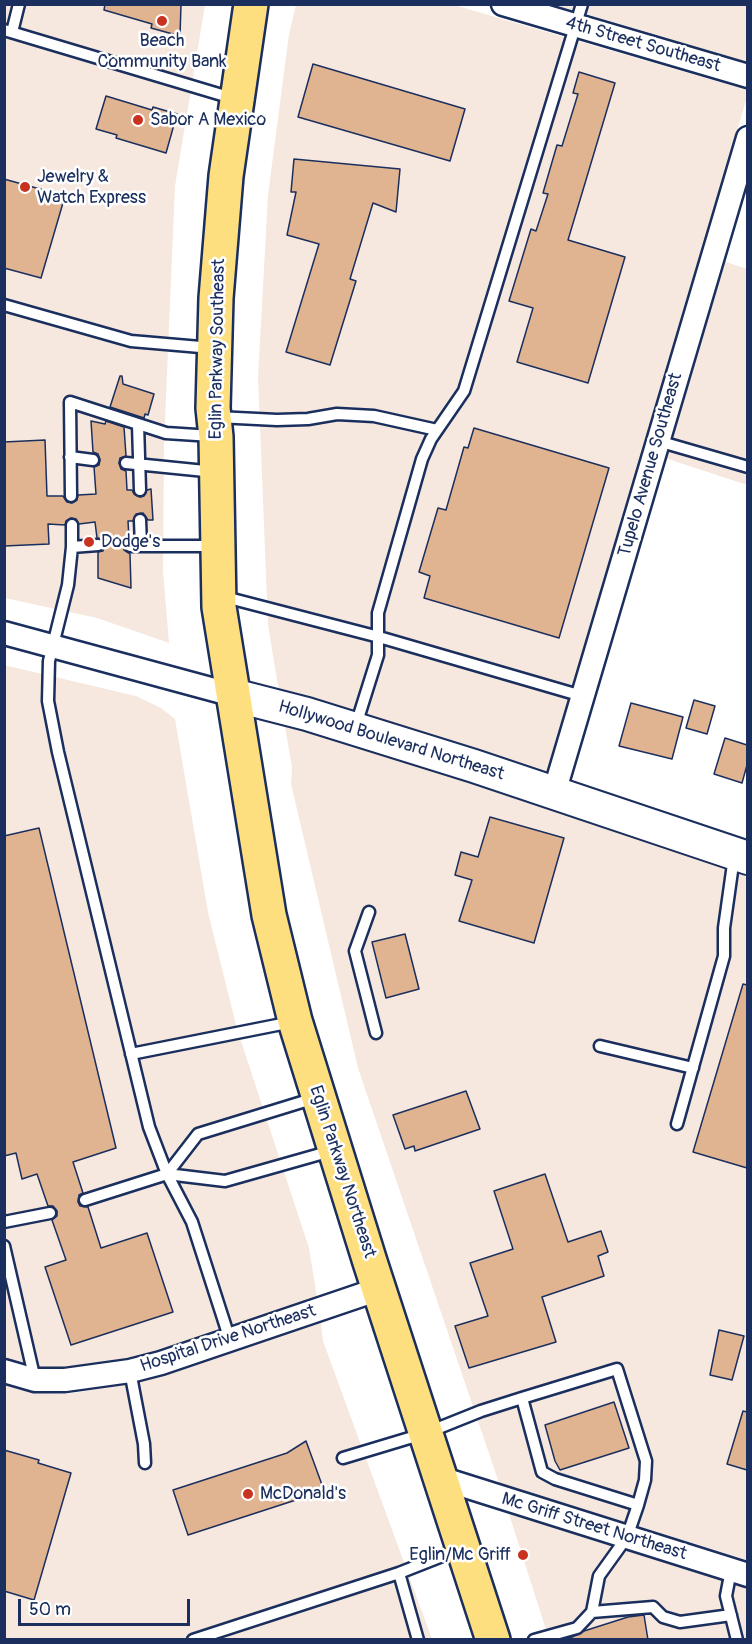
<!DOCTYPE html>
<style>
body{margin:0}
#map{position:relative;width:752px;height:1644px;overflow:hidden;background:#fff;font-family:Pangolin,sans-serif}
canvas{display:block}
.frame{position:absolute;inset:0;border:6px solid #1b2f5e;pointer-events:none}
.scale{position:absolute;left:18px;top:1599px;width:172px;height:27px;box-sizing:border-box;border:3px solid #1b2f5e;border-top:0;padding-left:8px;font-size:18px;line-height:21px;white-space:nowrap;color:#1b2f5e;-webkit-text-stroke:4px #fff;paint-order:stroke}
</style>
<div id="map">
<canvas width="752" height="1644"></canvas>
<div class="frame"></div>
<div class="scale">50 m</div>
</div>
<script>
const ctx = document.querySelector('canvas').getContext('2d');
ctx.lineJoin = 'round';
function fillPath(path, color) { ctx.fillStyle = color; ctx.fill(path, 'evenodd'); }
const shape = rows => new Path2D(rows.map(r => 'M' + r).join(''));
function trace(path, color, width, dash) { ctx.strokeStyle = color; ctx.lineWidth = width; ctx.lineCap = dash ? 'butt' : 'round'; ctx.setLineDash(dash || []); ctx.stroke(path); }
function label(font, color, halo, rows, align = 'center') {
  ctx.font = font + ' Pangolin,sans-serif'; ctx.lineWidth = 5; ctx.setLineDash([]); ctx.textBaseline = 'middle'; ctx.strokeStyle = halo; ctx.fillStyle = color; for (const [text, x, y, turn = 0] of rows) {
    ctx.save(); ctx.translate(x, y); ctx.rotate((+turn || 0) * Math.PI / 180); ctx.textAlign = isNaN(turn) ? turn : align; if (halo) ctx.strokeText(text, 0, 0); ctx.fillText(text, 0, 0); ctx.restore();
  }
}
fillPath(shape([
 [5,5,205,5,175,186,164,444,163,571,169,643,97,618,5,598],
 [296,5,454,5,747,90,747,97,546,776,279,692,268,625,258,377,268,195,289,34],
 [552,5,747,5,747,62,580,12],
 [723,261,747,269,747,485,665,458],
 [4,665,136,696,161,708,175,719,208,912,237,1029,309,1248,317,1297,159,1350,129,1358,65,1367,38,1367,5,1357],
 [284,721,747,872,747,1560,499,1483,358,1068,291,784,292,767],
 [321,1323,323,1341,432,1639,5,1639,4,1385,32,1393,66,1394,131,1384,163,1376],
 [509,1514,747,1588,747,1639,549,1639]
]), '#f6e8de');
const building = shape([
 [105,4,181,4,180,36,151,28,152,24,104,10,105,4],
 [313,64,465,109,450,161,298,117,313,64],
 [579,72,615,83,568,240,625,257,588,383,517,362,533,308,509,301,531,229,536,231,548,194,543,193,557,145,562,146,578,94,573,93,579,72],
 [106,96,152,110,153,107,177,114,166,153,116,138,117,135,96,129,106,96],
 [294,159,400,169,396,212,373,203,350,279,356,281,330,365,286,352,319,244,287,235,296,192,291,192,294,159],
 [4,179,65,196,41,278,4,268,4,179],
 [120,376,122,376,123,384,154,394,148,415,145,414,144,418,110,407,120,376],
 [91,421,105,424,106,421,124,427,126,456,120,458,119,463,121,469,126,471,127,490,132,490,134,494,140,497,144,496,147,490,151,489,153,520,148,520,143,513,136,514,133,521,128,521,129,539,124,542,123,545,124,550,130,554,131,588,98,578,98,552,103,551,105,545,104,540,97,538,95,522,79,524,76,519,71,518,66,521,65,525,48,524,49,544,4,546,4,442,45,440,47,496,63,496,67,502,72,503,77,500,78,495,96,494,94,467,99,465,100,460,98,454,93,452,91,421],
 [474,428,609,468,559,638,424,598,430,576,419,572,438,508,446,510,464,447,468,448,474,428],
 [694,700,715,706,707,734,686,728,694,700],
 [631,703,683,717,672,759,619,746,631,703],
 [725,738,747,745,747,765,742,783,714,774,725,738],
 [490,817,564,838,534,943,459,921,472,880,455,875,461,852,478,857,490,817],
 [39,828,116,1148,73,1162,83,1193,79,1195,78,1202,80,1206,88,1207,101,1248,147,1233,173,1312,71,1345,45,1267,66,1260,52,1220,57,1216,57,1211,53,1206,48,1206,37,1174,22,1179,16,1153,4,1156,4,836,39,828],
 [405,934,419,989,386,998,372,942,405,934],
 [743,984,747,985,747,1168,693,1152,743,984],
 [466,1091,480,1129,415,1151,414,1146,405,1149,393,1115,466,1091],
 [545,1174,568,1242,601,1231,608,1252,598,1256,604,1276,542,1297,556,1342,469,1368,455,1326,488,1316,470,1263,513,1249,494,1191,545,1174],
 [719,1330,744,1336,732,1380,710,1375,719,1330],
 [614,1402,629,1448,560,1470,555,1461,545,1425,614,1402],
 [743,1411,747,1412,747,1470,727,1464,743,1411],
 [306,1441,325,1493,299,1499,188,1535,173,1490,287,1453,306,1441],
 [4,1450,39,1460,38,1463,71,1473,34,1600,4,1591,4,1450],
 [644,1615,648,1640,570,1640,570,1638,584,1631,628,1617,644,1615]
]);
fillPath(building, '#e1b491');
trace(building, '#1b2f5e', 1.5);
const lane = shape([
 [4,30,232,98],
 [12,32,19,4],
 [4,305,131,341,212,348],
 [217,417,277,420,308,419,337,414,374,416,437,430],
 [138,424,140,490],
 [658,441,748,467],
 [70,457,93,460],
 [126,463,215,472],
 [71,496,70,402,166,433,212,436],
 [140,520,141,546],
 [98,545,72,547,68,585,49,661,48,701,58,752,149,1127,167,1174,192,1222,230,1340],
 [130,546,214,546],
 [72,547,72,525],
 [221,596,379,637,582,696],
 [356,725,378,655,378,613,422,459,431,439,464,391,582,4],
 [369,912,355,951,376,1033],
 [600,1046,693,1068],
 [131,1054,292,1022],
 [315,1098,198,1134,167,1174,225,1181,331,1151],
 [677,1124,724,956,724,928,734,857],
 [85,1200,167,1174],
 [4,1222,50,1213],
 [4,1246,35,1380],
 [130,1371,144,1444,145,1463],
 [343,1458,426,1433,481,1411,522,1398,617,1369,646,1461,645,1480,638,1505,555,1479,542,1472,522,1398],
 [638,1505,627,1537,599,1576,592,1612,653,1607,663,1617,680,1622,731,1615],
 [731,1570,726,1596,737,1640],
 [399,1573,418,1640],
 [193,1640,399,1573,460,1549],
 [534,1640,577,1628,592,1612]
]);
const street = shape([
 [503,4,748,76],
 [4,633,233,695],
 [554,793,748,138],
 [4,1371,35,1380,65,1380,130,1371,161,1363,379,1289],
 [440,1478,748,1575]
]);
const secondary = shape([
 [233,695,307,714,474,766,748,858]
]);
const highway = shape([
 [251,4,226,176,216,298,213,408,216,437,219,607,269,915,295,1021,370,1262,493,1640]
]);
trace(lane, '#1b2f5e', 15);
trace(street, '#1b2f5e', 27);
trace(secondary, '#1b2f5e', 36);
trace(highway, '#1b2f5e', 38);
trace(lane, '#fff', 10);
trace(street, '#fff', 22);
trace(secondary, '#fff', 32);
trace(highway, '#fedf80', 33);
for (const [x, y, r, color] of [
 [162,21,6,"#c8321e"],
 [138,120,6,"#c8321e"],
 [25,187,6,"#c8321e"],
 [89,542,6,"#c8321e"],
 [248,1494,6,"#c8321e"],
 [523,1555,6,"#c8321e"]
]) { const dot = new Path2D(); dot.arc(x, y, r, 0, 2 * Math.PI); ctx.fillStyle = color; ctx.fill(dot); trace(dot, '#fff', 2); }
label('18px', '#1b2f5e', '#fff', [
 ["Beach",162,41,"center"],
 ["Community Bank",162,62,"center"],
 ["Sabor A Mexico",150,120],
 ["Jewelry &",37,177],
 ["Watch Express",37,198],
 ["Dodge's",101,542],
 ["McDonald's",260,1494],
 ["Eglin/Mc Griff",511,1555,"right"]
], 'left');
label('18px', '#1b2f5e', '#fff', [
 ["4th Street Southeast",643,45,16],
 ["Eglin Parkway Southeast",218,349,-89],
 ["Tupelo Avenue Southeast",651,465,-74],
 ["Hollywood Boulevard Northeast",391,741,17],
 ["Eglin Parkway Northeast",342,1172,72],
 ["Hospital Drive Northeast",228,1339,-18],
 ["Mc Griff Street Northeast",594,1527,17]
]);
</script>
